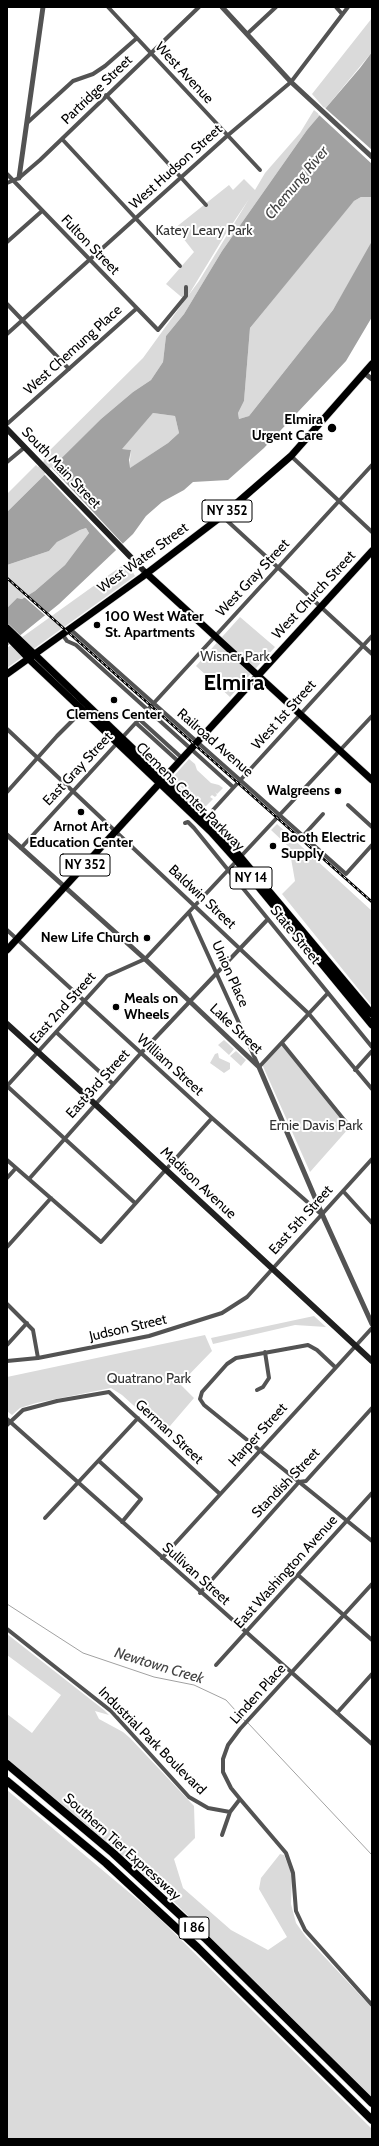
<!DOCTYPE html>
<style>
body{margin:0}
#map{position:relative;width:379px;height:2146px;overflow:hidden;background:#fff;font-family:Cabin,sans-serif}
canvas{display:block}
.frame{position:absolute;inset:0;border:8px solid #000;pointer-events:none}
</style>
<div id="map">
<canvas width="379" height="2146"></canvas>
<div class="frame"></div>
</div>
<script>
const ctx = document.querySelector('canvas').getContext('2d');
ctx.lineJoin = 'round';
function fillPath(path, color) { ctx.fillStyle = color; ctx.fill(path, 'evenodd'); }
const shape = rows => new Path2D(rows.map(r => 'M' + r).join(''));
function trace(path, color, width, dash) { ctx.strokeStyle = color; ctx.lineWidth = width; ctx.lineCap = dash ? 'butt' : 'round'; ctx.setLineDash(dash || []); ctx.stroke(path); }
function label(font, color, halo, rows, align = 'center') {
  ctx.font = font + ' Cabin,sans-serif'; ctx.lineWidth = 4; ctx.setLineDash([]); ctx.textBaseline = 'middle'; ctx.strokeStyle = halo; ctx.fillStyle = color; for (const [text, x, y, turn = 0] of rows) {
    ctx.save(); ctx.translate(x, y); ctx.rotate((+turn || 0) * Math.PI / 180); ctx.textAlign = isNaN(turn) ? turn : align; if (halo) ctx.strokeText(text, 0, 0); ctx.fillText(text, 0, 0); ctx.restore();
  }
}
fillPath(shape([
 [372,18,372,52,325,109,312,94],
 [314,110,320,115,307,130,222,251,184,314,166,336,163,362,151,380,133,392,101,419,7,512,7,494,36,465,38,467,44,461,43,457,143,358,185,300,166,284,194,252,175,228,229,185,233,190,244,179,255,190,265,173,300,133],
 [249,199,199,281,188,296,225,235],
 [361,197,372,197,372,241,368,250,333,310,249,416,239,419,238,413,244,401,250,328,344,212,354,201],
 [153,413,175,416,179,433,168,443,129,469,131,450,121,449],
 [86,528,89,533,65,565,35,591,22,599,17,598,7,608,7,565,49,551,57,542,69,534],
 [127,562,135,576,7,668,7,648],
 [240,617,275,647,230,697,196,666],
 [189,759,195,764,197,770,211,783,219,785,223,788,217,794,215,792,217,795,215,797,212,795,210,797,213,799,203,809,173,779,173,777],
 [277,824,372,911,372,1006,282,894,295,881,289,847,271,830],
 [224,1040,234,1049,229,1055,218,1045],
 [282,1043,349,1128,310,1172,262,1064],
 [236,1051,246,1060,241,1066,230,1056],
 [218,1053,219,1058,230,1063,230,1069,224,1073,210,1063,215,1054],
 [314,1316,326,1327,295,1325,213,1344,211,1338],
 [205,1335,212,1351,180,1384,194,1398,164,1433,122,1395,111,1388,36,1403,20,1408,12,1415,7,1411,7,1377],
 [7,1634,104,1710,109,1715,95,1711,99,1719,123,1732,130,1738,194,1806,195,1838,174,1859,183,1888,231,1930,268,1950,287,1937,259,1889,261,1878,280,1854,284,1855,292,1875,291,1904,296,1923,306,1937,372,2008,372,2098,170,1898,96,1833,7,1760,7,1714,32,1733,61,1695,7,1655],
 [7,1790,156,1915,372,2129,372,2139,7,2139]
]), '#dadada');
fillPath(shape([
 [372,52,372,197,361,197,354,201,250,328,244,401,238,413,239,419,249,416,333,310,372,241,372,317,346,361,264,448,228,480,193,482,184,490,162,502,146,516,133,534,59,604,7,646,7,608,17,598,22,599,35,591,65,565,89,533,86,528,80,530,57,542,49,551,7,565,7,512,101,419,133,392,151,380,163,362,166,336,184,314,222,251,307,130,360,68],
 [153,413,175,416,179,433,168,443,130,468,129,460,131,450,122,449]
]), '#a1a1a1');
fillPath(shape([
 [324,107,372,150,372,164,318,114],
 [51,467,124,545,117,551,44,474],
 [26,594,50,615,47,617,23,596]
]), '#fff');
trace(shape([
 [7,1604,83,1653,154,1677,194,1685,226,1700,245,1721],
 [248,1723,372,1855]
]), '#a1a1a1', 1);
const primary = shape([
 [146,573,372,780],
 [7,628,217,829,372,1014],
 [7,636,32,662,211,832,237,861,372,1025],
 [7,674,142,577,222,516,291,456,372,364],
 [7,950,372,551]
]);
const motorway = shape([
 [7,1764,113,1853,205,1938,372,2103],
 [7,1781,106,1863,198,1948,372,2120]
]);
trace(primary, '#dbdbdb', 8);
trace(motorway, '#dbdbdb', 9);
trace(shape([
 [108,7,260,170],
 [336,7,342,14],
 [247,34,276,7],
 [106,95,206,205],
 [27,123,73,81,93,74,105,66,137,38],
 [62,139,180,266],
 [7,174,158,330,186,296,186,287],
 [7,183,19,178,40,160,199,7],
 [7,242,42,211],
 [7,304,69,369],
 [7,334,227,136,291,82,348,7],
 [7,424,136,309],
 [291,456,372,532],
 [7,462,25,447],
 [222,516,372,654],
 [70,629,346,874,372,845],
 [62,634,67,641,76,645,233,787],
 [139,719,182,758],
 [136,723,179,762],
 [7,729,309,1014,372,1089],
 [7,792,57,736,81,712,84,711],
 [348,805,372,827],
 [213,810,372,636],
 [185,823,188,822,194,828,372,1047],
 [303,836,323,814],
 [21,848,372,465],
 [189,913,259,1067,328,993],
 [7,930,212,1118,321,1214],
 [56,1032,113,1084],
 [282,1043,349,1126],
 [355,1070,372,1051],
 [7,1086,107,976,145,959,372,716],
 [7,1086,135,1203],
 [7,1160,101,1242,212,1118],
 [7,1178,16,1168],
 [29,1179,141,1053,268,919],
 [343,1191,372,1223],
 [7,1247,51,1198],
 [7,1304,33,1330,38,1358],
 [7,1345,27,1323],
 [7,1361,38,1358,149,1336,222,1313,247,1297,372,1159],
 [335,1367,317,1350,308,1345,242,1357,236,1358,227,1364,202,1392,200,1399,204,1405,372,1541],
 [257,1390,263,1387,269,1378,265,1352],
 [7,1419,372,1744],
 [7,1425,23,1410,57,1401,109,1392,220,1494],
 [99,1461,141,1499,122,1522],
 [45,1518,138,1418],
 [162,1558,372,1328],
 [298,1575,372,1640],
 [200,1593,299,1482,306,1481,372,1408],
 [7,1629,111,1711,189,1797,208,1808,230,1812],
 [216,1665,372,1493],
 [337,1713,372,1674],
 [240,1799,286,1853,293,1873,296,1911,305,1930,372,2005],
 [222,1835,230,1812,240,1799,231,1788,223,1772,223,1759,228,1745,240,1729,372,1584]
]), '#535353', 4);
trace(shape([
 [222,7,291,82,372,157],
 [19,178,43,7],
 [364,373,372,379],
 [7,835,145,959,259,1067,322,1214,372,1324]
]), '#535353', 5);
trace(shape([
 [7,429,146,573],
 [7,1024,95,1104,372,1361]
]), '#202020', 6);
trace(primary, '#000', 7);
trace(motorway, '#000', 8);
const rail = shape([
 [7,578,372,902]
]);
trace(rail, '#000', 2.5);
trace(rail, '#fff', 1, [3]);
for (const [x, y, r, color] of [
 [332,428,5,"#000"],
 [97,625,4,"#000"],
 [114,700,4,"#000"],
 [338,791,4,"#000"],
 [81,812,4,"#000"],
 [273,846,4,"#000"],
 [147,938,4,"#000"],
 [116,1007,4,"#000"]
]) { const dot = new Path2D(); dot.arc(x, y, r, 0, 2 * Math.PI); ctx.fillStyle = color; ctx.fill(dot); trace(dot, '#fff', 1.5); }
for (const [x, y, w] of [
 [227,511,50],
 [85,865,50],
 [251,878,42],
 [194,1928,30]
]) { const box = new Path2D(); box.roundRect(x - w / 2, y - 11, w, 22, 3); ctx.fillStyle = '#fff'; ctx.fill(box); trace(box, '#000', 1); }
label('bold 13px', '#000', null, [
 ["NY 352",227,511],
 ["NY 352",85,865],
 ["NY 14",251,878],
 ["I 86",194,1928]
]);
label('14px', '#000', '#fff', [
 ["West Avenue",184,73,47],
 ["Partridge Street",97,90,-44],
 ["West Hudson Street",176,167,-42],
 ["Fulton Street",90,245,46],
 ["West Chemung Place",73,350,-42],
 ["South Main Street",61,468,46],
 ["West Water Street",143,558,-36],
 ["West Gray Street",253,578,-47],
 ["West Church Street",314,595,-47],
 ["West 1st Street",284,715,-48],
 ["Railroad Avenue",215,743,41],
 ["East Gray Street",78,769,-47],
 ["Clemens Center Parkway",190,797,45],
 ["Baldwin Street",202,897,43],
 ["State Street",295,935,51],
 ["Union Place",230,974,66],
 ["East 2nd Street",63,1008,-48],
 ["Lake Street",236,1029,43],
 ["William Street",170,1065,42],
 ["East 3rd Street",98,1084,-48],
 ["Madison Avenue",198,1183,43],
 ["East 5th Street",301,1220,-48],
 ["Judson Street",128,1328,-13],
 ["German Street",169,1432,43],
 ["Harper Street",258,1435,-48],
 ["Standish Street",286,1483,-46],
 ["East Washington Avenue",286,1572,-48],
 ["Sullivan Street",196,1574,42],
 ["Linden Place",258,1694,-48],
 ["Industrial Park Boulevard",152,1741,45],
 ["Southern Tier Expressway",122,1847,42]
]);
label('14px', '#313131', '#fff', [
 ["Katey Leary Park",204,231],
 ["Wisner Park",235,657],
 ["Ernie Davis Park",316,1126],
 ["Quatrano Park",149,1379]
]);
label('bold 14px', '#000', '#fff', [
 ["Elmira",323,420],
 ["Urgent Care",323,436],
 ["100 West Water",105,617,"left"],
 ["St. Apartments",105,633,"left"],
 ["Clemens Center",114,715,"center"],
 ["Walgreens",330,791],
 ["Arnot Art",81,827,"center"],
 ["Education Center",81,843,"center"],
 ["Booth Electric",281,838,"left"],
 ["Supply",281,854,"left"],
 ["New Life Church",139,938],
 ["Meals on",124,999,"left"],
 ["Wheels",124,1015,"left"]
], 'right');
label('italic 15px', '#424242', '#fff', [
 ["Chemung River",297,183,-50],
 ["Newtown Creek",159,1666,17]
]);
label('bold 22px', '#000', '#fff', [
 ["Elmira",234,684]
]);
</script>
